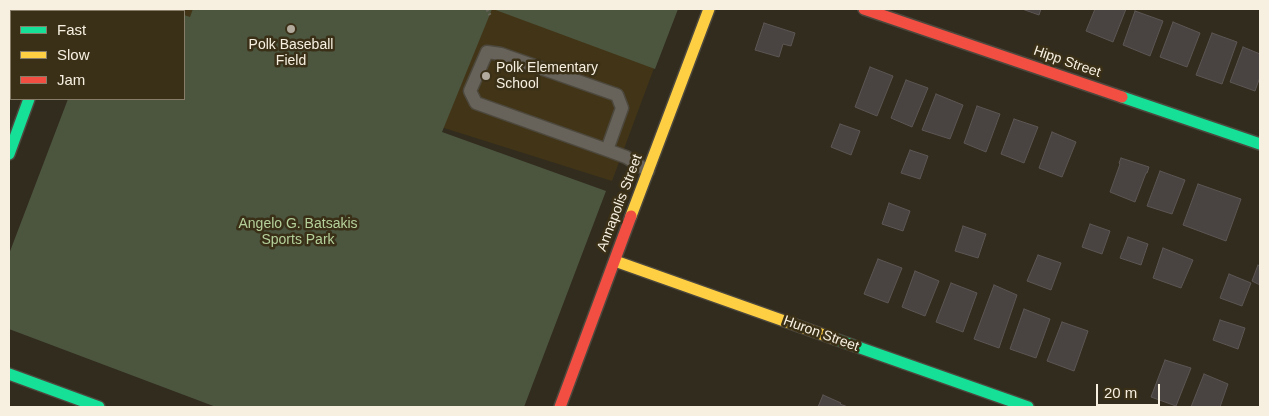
<!DOCTYPE html>
<style>
body{margin:0}
#map{position:relative;width:1269px;height:416px;overflow:hidden;background:#322c1f;font-family:Arial,sans-serif}
canvas{display:block}
.frame{position:absolute;inset:0;border:10px solid #f7f0e1;pointer-events:none}
.legend{position:absolute;left:10px;top:10px;width:175px;height:90px;box-sizing:border-box;background:#3a2f17;border:1px solid #867c68;margin:0;padding:6px 9px;list-style:none;font-size:15px;color:#f7f0e1}
.legend li{display:flex;align-items:center;gap:10px;height:25px}
.legend b{width:25px;border:1px solid #867c68}
.scale{position:absolute;left:1096px;top:384px;width:64px;height:22px;box-sizing:border-box;border:2px solid #f7f0e1;border-top:0;padding-left:6px;font-size:15px;line-height:18px;white-space:nowrap;color:#f7f0e1;-webkit-text-stroke:4px #3a2f17;paint-order:stroke}
</style>
<div id="map">
<canvas width="1269" height="416"></canvas>
<div class="frame"></div>
<ul class="legend">
<li><b style="height:6px;background:#16e098"></b>Fast</li>
<li><b style="height:6px;background:#ffcf43"></b>Slow</li>
<li><b style="height:6px;background:#f24e42"></b>Jam</li>
</ul>
<div class="scale">20 m</div>
</div>
<script>
const ctx = document.querySelector('canvas').getContext('2d');
ctx.lineJoin = 'round';
function fillPath(path, color) { ctx.fillStyle = color; ctx.fill(path, 'evenodd'); }
const shape = rows => new Path2D(rows.map(r => 'M' + r).join(''));
function trace(path, color, width, dash) { ctx.strokeStyle = color; ctx.lineWidth = width; ctx.lineCap = dash ? 'butt' : 'round'; ctx.setLineDash(dash || []); ctx.stroke(path); }
function label(font, color, halo, rows, align = 'center') {
  ctx.font = font + ' Arial,sans-serif'; ctx.lineWidth = 5; ctx.setLineDash([]); ctx.textBaseline = 'middle'; ctx.strokeStyle = halo; ctx.fillStyle = color; for (const [text, x, y, turn = 0] of rows) {
    ctx.save(); ctx.translate(x, y); ctx.rotate((+turn || 0) * Math.PI / 180); ctx.textAlign = isNaN(turn) ? turn : align; if (halo) ctx.strokeText(text, 0, 0); ctx.fillText(text, 0, 0); ctx.restore();
  }
}
fillPath(shape([
 [162,9,676,9,612,181,441,127,184,17,184,11,168,11]
]), '#423517');
fillPath(shape([
 [102,9,166,9,173,11,101,11],
 [193,9,492,9,442,132,606,191,524,407,216,407,9,329,9,254,68,99,184,99,184,15,190,17],
 [493,9,678,9,655,69]
]), '#4c563f');
const building = shape([
 [1022,9,1041,9,1039,15,1022,9],
 [1095,9,1126,9,1113,42,1086,31,1095,9],
 [1135,11,1163,21,1150,56,1123,45,1135,11],
 [1173,22,1200,33,1187,67,1160,57,1173,22],
 [764,23,795,33,791,46,783,44,779,57,755,50,764,23],
 [1212,33,1237,42,1222,84,1196,75,1212,33],
 [1243,47,1260,54,1260,77,1255,91,1230,82,1243,47],
 [870,67,893,76,877,116,855,107,870,67],
 [906,80,928,88,912,127,891,118,906,80],
 [936,94,963,105,950,139,922,130,936,94],
 [977,106,1000,114,986,152,964,143,977,106],
 [1014,119,1038,127,1024,163,1001,154,1014,119],
 [840,124,860,131,851,155,831,147,840,124],
 [1052,132,1076,142,1062,177,1039,168,1052,132],
 [910,150,928,156,920,179,901,173,910,150],
 [1121,158,1149,167,1147,173,1146,173,1135,202,1110,192,1120,164,1119,163,1121,158],
 [1160,171,1185,180,1172,214,1147,206,1160,171],
 [1198,184,1241,199,1226,241,1183,225,1198,184],
 [889,203,910,211,903,231,882,224,889,203],
 [1090,224,1110,231,1102,254,1082,247,1090,224],
 [963,226,986,234,978,258,955,251,963,226],
 [1128,237,1148,244,1141,265,1120,258,1128,237],
 [1163,248,1193,260,1181,288,1153,278,1163,248],
 [1038,255,1061,263,1051,290,1027,281,1038,255],
 [878,259,902,268,888,303,864,294,878,259],
 [1258,265,1260,267,1260,285,1252,281,1258,265],
 [915,271,939,281,925,316,902,307,915,271],
 [1229,274,1251,283,1242,306,1220,298,1229,274],
 [951,283,977,293,963,332,936,322,951,283],
 [994,285,1017,295,999,348,974,339,994,285],
 [1024,309,1050,319,1036,358,1010,349,1024,309],
 [1220,320,1245,328,1238,349,1213,340,1220,320],
 [1062,322,1088,331,1074,371,1047,361,1062,322],
 [1165,360,1191,368,1176,406,1151,397,1165,360],
 [1204,374,1228,384,1220,407,1191,407,1204,374],
 [823,395,841,403,840,404,848,407,818,407,823,395]
]);
fillPath(building, '#494341');
trace(building, '#5c5654', 1);
const lane = shape([
 [607,150,622,108,617,95,501,54,487,52,470,91,476,103,607,150,626,157,648,171]
]);
const street = shape([
 [62,11,62,9],
 [9,37,11,38]
]);
const fast = shape([
 [1122,97,1260,144],
 [9,154,29,99],
 [835,339,1028,407],
 [9,374,99,407]
]);
const slow = shape([
 [631,216,709,9],
 [615,261,835,339]
]);
const jam = shape([
 [864,9,1122,97],
 [560,407,631,216]
]);
trace(lane, '#4d483d', 15);
trace(street, '#4d483d', 28);
trace(fast, '#4d483d', 14);
trace(slow, '#4d483d', 14);
trace(jam, '#4d483d', 14);
trace(shape([
 [487,9,490,15]
]), '#68635a', 3, [2.5, 2.5]);
trace(lane, '#68635a', 12);
trace(street, '#68635a', 25);
trace(fast, '#16e098', 11);
trace(slow, '#ffcf43', 11);
trace(jam, '#f24e42', 11);
for (const [x, y, r, color] of [
 [291,29,5,"#b2ab9d"],
 [486,76,5,"#b2ab9d"]
]) { const dot = new Path2D(); dot.arc(x, y, r, 0, 2 * Math.PI); ctx.fillStyle = color; ctx.fill(dot); trace(dot, '#3a2f17', 2); }
label('14px', '#f7f0e1', '#3a2f17', [
 ["Polk Baseball",291,45],
 ["Field",291,61],
 ["Polk Elementary",496,68,"left"],
 ["School",496,84,"left"]
]);
label('14px', '#f7f0e1', '#3a2f17', [
 ["Hipp Street",1067,62,19],
 ["Annapolis Street",620,203,-69],
 ["Huron Street",821,334,20]
]);
label('14px', '#b5d19b', '#3a2f17', [
 ["Angelo G. Batsakis",298,224],
 ["Sports Park",298,240]
]);
</script>
